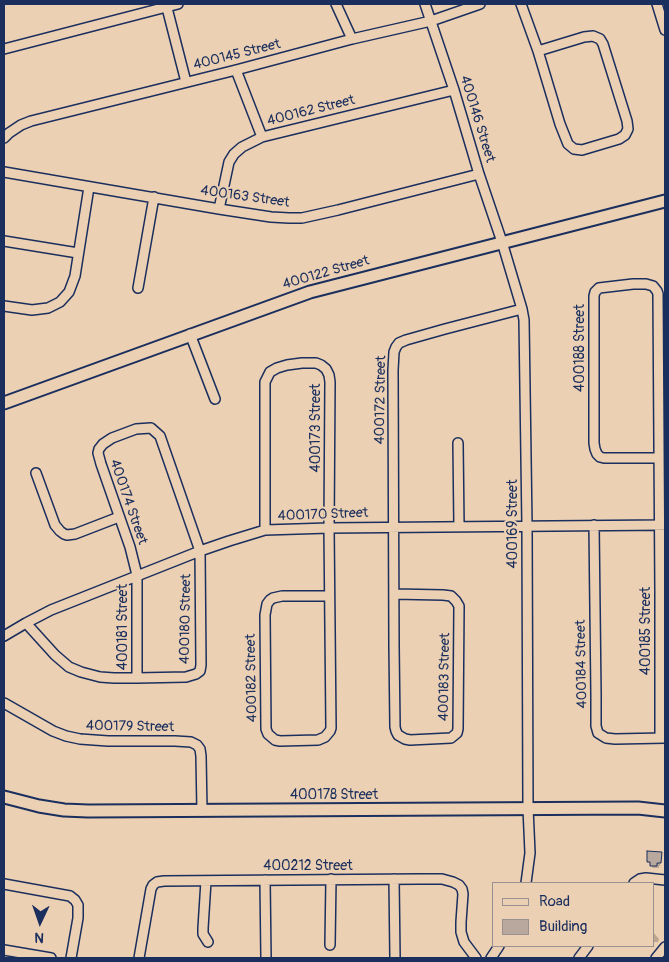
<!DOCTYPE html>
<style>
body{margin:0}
#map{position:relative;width:669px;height:962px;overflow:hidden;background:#ecd0b3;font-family:Pangolin,sans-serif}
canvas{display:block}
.frame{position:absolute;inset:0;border:5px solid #1b2f5e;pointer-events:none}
.legend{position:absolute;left:492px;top:882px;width:162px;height:65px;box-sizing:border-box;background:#ecd0b3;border:1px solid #989091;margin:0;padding:6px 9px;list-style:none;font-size:15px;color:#1b2f5e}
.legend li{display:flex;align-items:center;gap:10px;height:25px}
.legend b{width:25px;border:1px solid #989091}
.north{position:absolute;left:15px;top:897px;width:50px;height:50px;-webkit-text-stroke:4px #ecd0b3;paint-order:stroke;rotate:183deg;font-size:14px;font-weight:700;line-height:20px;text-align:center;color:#1b2f5e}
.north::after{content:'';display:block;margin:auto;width:18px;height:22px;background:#1b2f5e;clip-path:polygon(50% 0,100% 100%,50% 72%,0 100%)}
</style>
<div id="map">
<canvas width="669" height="962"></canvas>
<div class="frame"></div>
<ul class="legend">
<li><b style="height:6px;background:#ecd0b3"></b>Road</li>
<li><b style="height:14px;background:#b8a89e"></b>Building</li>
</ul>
<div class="north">N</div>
</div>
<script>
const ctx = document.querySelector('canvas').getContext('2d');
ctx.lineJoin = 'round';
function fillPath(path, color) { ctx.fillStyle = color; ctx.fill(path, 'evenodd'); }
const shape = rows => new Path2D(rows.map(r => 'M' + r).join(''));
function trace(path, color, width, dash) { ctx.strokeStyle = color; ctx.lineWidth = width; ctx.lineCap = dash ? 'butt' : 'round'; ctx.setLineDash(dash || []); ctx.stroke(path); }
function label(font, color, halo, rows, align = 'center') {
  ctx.font = font + ' Pangolin,sans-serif'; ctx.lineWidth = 4; ctx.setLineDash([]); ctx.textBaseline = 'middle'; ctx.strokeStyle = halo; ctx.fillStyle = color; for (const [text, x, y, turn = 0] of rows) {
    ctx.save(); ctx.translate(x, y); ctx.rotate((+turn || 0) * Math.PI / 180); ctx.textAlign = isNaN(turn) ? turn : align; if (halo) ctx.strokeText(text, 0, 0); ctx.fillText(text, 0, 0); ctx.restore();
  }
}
fillPath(shape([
 [661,855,660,866,659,866,659,868,653,868,648,861],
 [653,932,659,939,658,942,654,942,653,940]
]), '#0003');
const building = shape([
 [647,851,662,852,661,863,657,863,657,866,650,866,650,862,647,862,647,851]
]);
fillPath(building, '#b8a89e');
trace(building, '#1b2f5e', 1);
const street = shape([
 [166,4,186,82],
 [336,4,352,39],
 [425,4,454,90,479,174,502,242,522,309,524,320,527,526,528,808,530,853,526,883],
 [521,4,538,51,560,124,568,144,574,149,582,150,619,139,625,135,628,129,627,121,603,44,600,39,593,36,584,37,538,51],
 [657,4,665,30],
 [4,49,178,4],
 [236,70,262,137],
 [4,138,9,133,21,125,31,121,236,70,352,39,431,21,480,4],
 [4,172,219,209,271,217,289,218,302,218,338,210,479,174],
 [219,209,229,162,234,154,242,147,262,137,454,90],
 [4,241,78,253],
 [138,288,154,197],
 [4,306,32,310,48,308,60,302,69,292,75,276,89,187],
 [190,334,215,399],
 [458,443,459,527],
 [659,458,604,458,600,457,597,454,595,449,594,443,594,296,595,292,599,288,633,284,646,284,653,286,657,291,658,294,660,592,660,738],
 [36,473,55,525,60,531,64,534,67,535,75,534,119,517],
 [594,525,596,695,596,726,598,733,606,738,615,739,665,738],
 [265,530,265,382,270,372,277,368,287,365,302,363,316,363,321,365,326,369,329,375,330,382,329,528,331,728,330,731,325,737,318,740,280,741,275,740,268,734,266,729,265,615,267,604,270,600,273,598,282,596,329,596],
 [394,594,443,595,451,596,456,601,459,606,458,729,457,733,451,738,410,740,405,739,398,735,396,731,395,727,394,646,393,370,394,352,396,347,399,343,406,340,445,329,522,309],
 [26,623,55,655,69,667,81,672,100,677,114,678,137,678,186,677,196,674,200,671,201,665,200,551,160,436,151,428,136,429,112,438,103,444,99,449,98,453,101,464,130,547,137,575,137,678],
 [4,636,26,623,51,610,200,551,229,541,265,530,329,528,665,525],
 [4,703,53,731,66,736,80,739,108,741,175,741,191,742,197,745,200,749,201,756,202,811],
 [394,879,395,958],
 [265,880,266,958],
 [206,881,203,928,203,934,208,942],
 [634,883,640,879,646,878,665,880],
 [4,884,70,896,75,900,78,905,78,918,71,958],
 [330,945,331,879],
 [4,950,51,958],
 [139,958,151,889,153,885,157,882,164,881,419,879,442,879,453,882,459,885,462,889,463,894,461,922,461,932,464,942,476,958],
 [491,958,499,946],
 [579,958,588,946],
 [656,958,665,947]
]);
const secondary = shape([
 [4,403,310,292,665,201],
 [4,797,39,806,64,810,88,811,638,808,665,811]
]);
trace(street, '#1b2f5e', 12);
trace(secondary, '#1b2f5e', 15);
trace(street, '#ecd0b3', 9);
trace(secondary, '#ecd0b3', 11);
label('14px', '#1b2f5e', '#ecd0b3', [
 ["400145 Street",237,55,-14],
 ["400162 Street",311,111,-14],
 ["400146 Street",477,119,73],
 ["400163 Street",245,197,8],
 ["400122 Street",326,273,-16],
 ["400188 Street",580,348,-90],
 ["400172 Street",381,400,-89],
 ["400173 Street",316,428,-90],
 ["400174 Street",128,502,71],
 ["400170 Street",323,515,-2],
 ["400169 Street",513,524,-90],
 ["400180 Street",186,619,-89],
 ["400181 Street",123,627,-90],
 ["400185 Street",646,631,-90],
 ["400184 Street",582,664,-91],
 ["400183 Street",445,677,-89],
 ["400182 Street",252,678,-91],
 ["400179 Street",130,727,1],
 ["400178 Street",334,795],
 ["400212 Street",308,866]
]);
</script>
